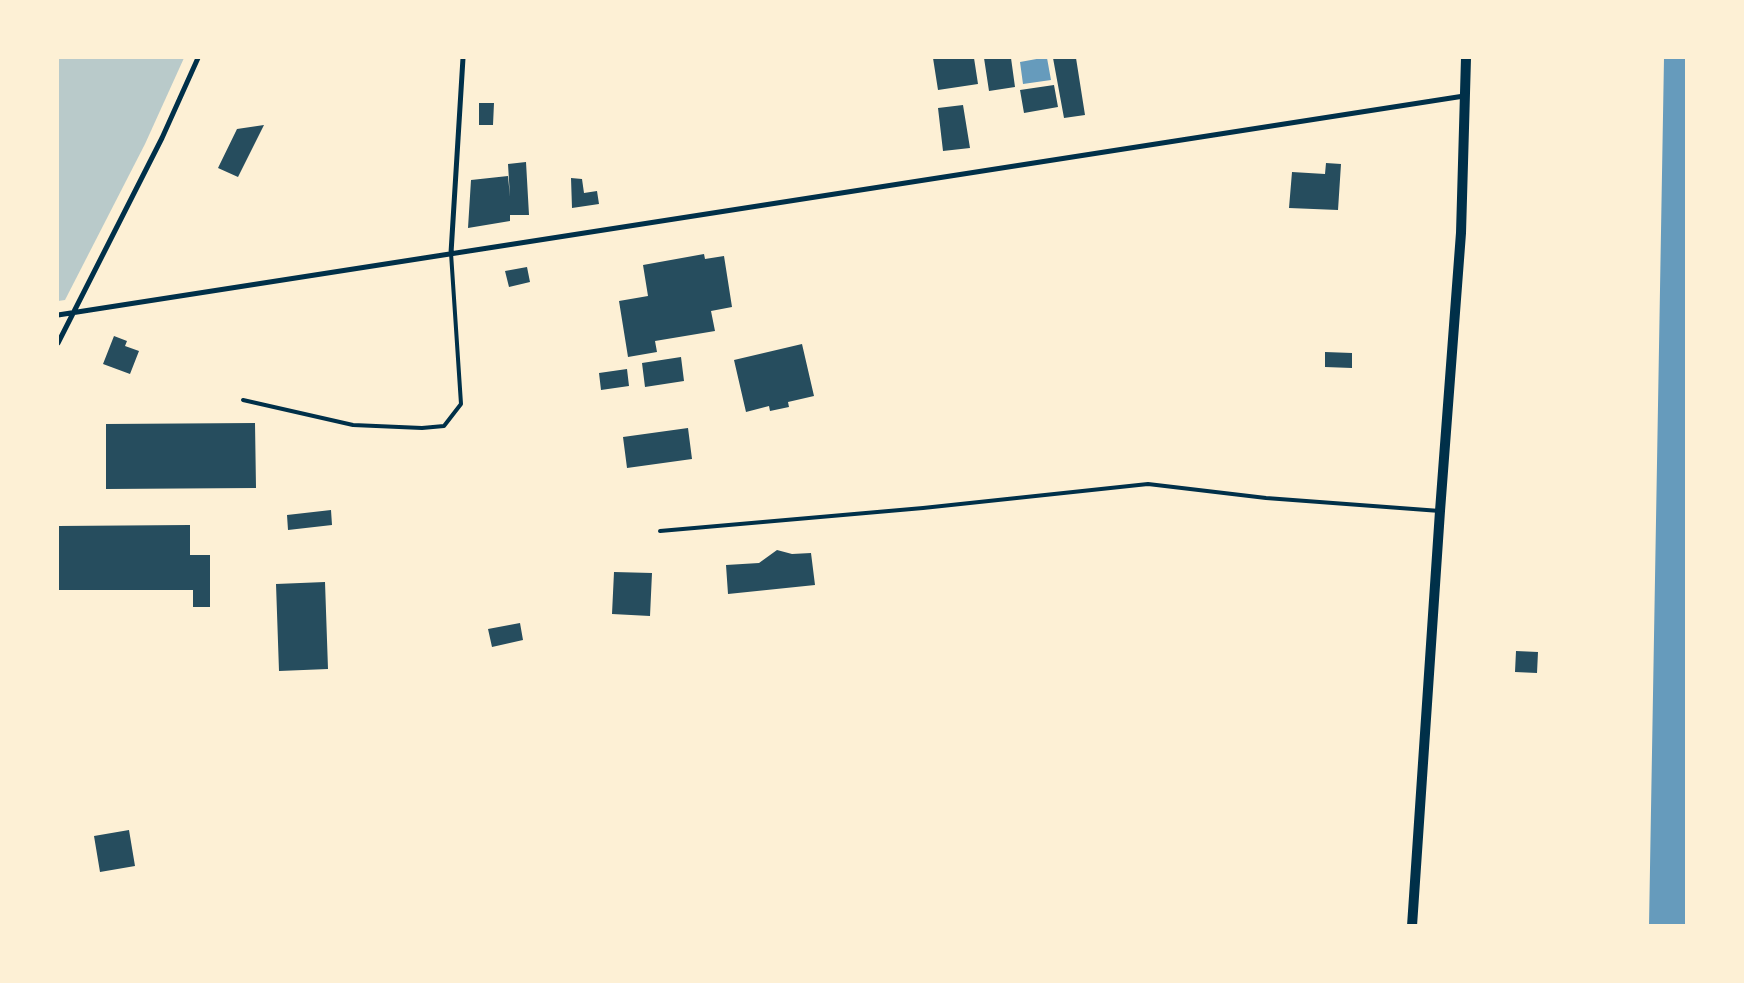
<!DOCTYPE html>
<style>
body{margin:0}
#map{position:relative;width:1744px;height:983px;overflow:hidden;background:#fdf0d5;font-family:Merriweather,serif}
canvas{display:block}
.frame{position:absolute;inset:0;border:59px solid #fdf0d5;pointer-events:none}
</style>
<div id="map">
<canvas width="1744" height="983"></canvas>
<div class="frame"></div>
</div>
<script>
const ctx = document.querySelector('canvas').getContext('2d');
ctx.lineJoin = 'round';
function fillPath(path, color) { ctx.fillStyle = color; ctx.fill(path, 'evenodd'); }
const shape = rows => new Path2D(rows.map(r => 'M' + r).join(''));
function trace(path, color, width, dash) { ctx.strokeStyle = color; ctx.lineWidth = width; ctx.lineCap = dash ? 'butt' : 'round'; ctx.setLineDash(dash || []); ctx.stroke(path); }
fillPath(shape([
 [58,58,184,58,145,144,65,300,58,301]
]), '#b9caca');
fillPath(shape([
 [1042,58,1047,58,1051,80,1023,84,1020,62],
 [1664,58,1686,58,1686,926,1649,925]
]), '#669bbc');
fillPath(shape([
 [933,58,974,58,978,84,938,90],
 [984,58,1011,58,1015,87,989,91],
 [1053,58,1076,58,1085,115,1064,118],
 [1054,85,1058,107,1024,113,1020,90],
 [479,103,494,103,493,125,479,125],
 [963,105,970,148,943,151,938,108],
 [264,125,238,177,218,168,237,129],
 [526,162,529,215,510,215,510,221,468,228,471,180,508,176,510,197,508,164],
 [1326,163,1341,164,1338,210,1289,208,1292,172,1325,174],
 [571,178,582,179,584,193,597,191,599,204,572,208],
 [704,254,705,259,724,256,732,307,711,311,715,331,655,341,657,352,628,357,619,301,648,296,643,265],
 [527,267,530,282,509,287,505,271],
 [114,336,127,341,125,346,139,351,130,374,103,364],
 [802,344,814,396,788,402,789,407,770,411,769,406,746,412,734,360],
 [1325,352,1352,353,1352,368,1325,367],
 [681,357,684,381,645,387,642,363],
 [627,369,629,386,601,390,599,373],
 [255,423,256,488,106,489,106,424],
 [688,428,692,459,627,468,623,437],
 [331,510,332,525,288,530,287,515],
 [190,525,190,555,210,555,210,607,193,607,193,590,58,590,58,526],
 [777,550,792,554,811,553,815,585,728,594,726,565,759,563],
 [614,572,652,573,650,616,612,614],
 [325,582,328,669,279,671,276,584],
 [520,623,523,640,492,647,488,629],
 [1516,651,1538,652,1537,673,1515,672],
 [129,830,135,866,100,872,94,836]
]), '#264d5e');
trace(shape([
 [243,400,353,425,422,428,444,426,461,404,451,253],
 [660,531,923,508,1148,484,1266,498,1440,511]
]), '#003049', 4);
trace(shape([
 [451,253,463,58],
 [58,315,1464,96],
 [58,343,162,138,198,58]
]), '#003049', 5);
trace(shape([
 [1412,926,1440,511,1461,233,1466,58]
]), '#003049', 10);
</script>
